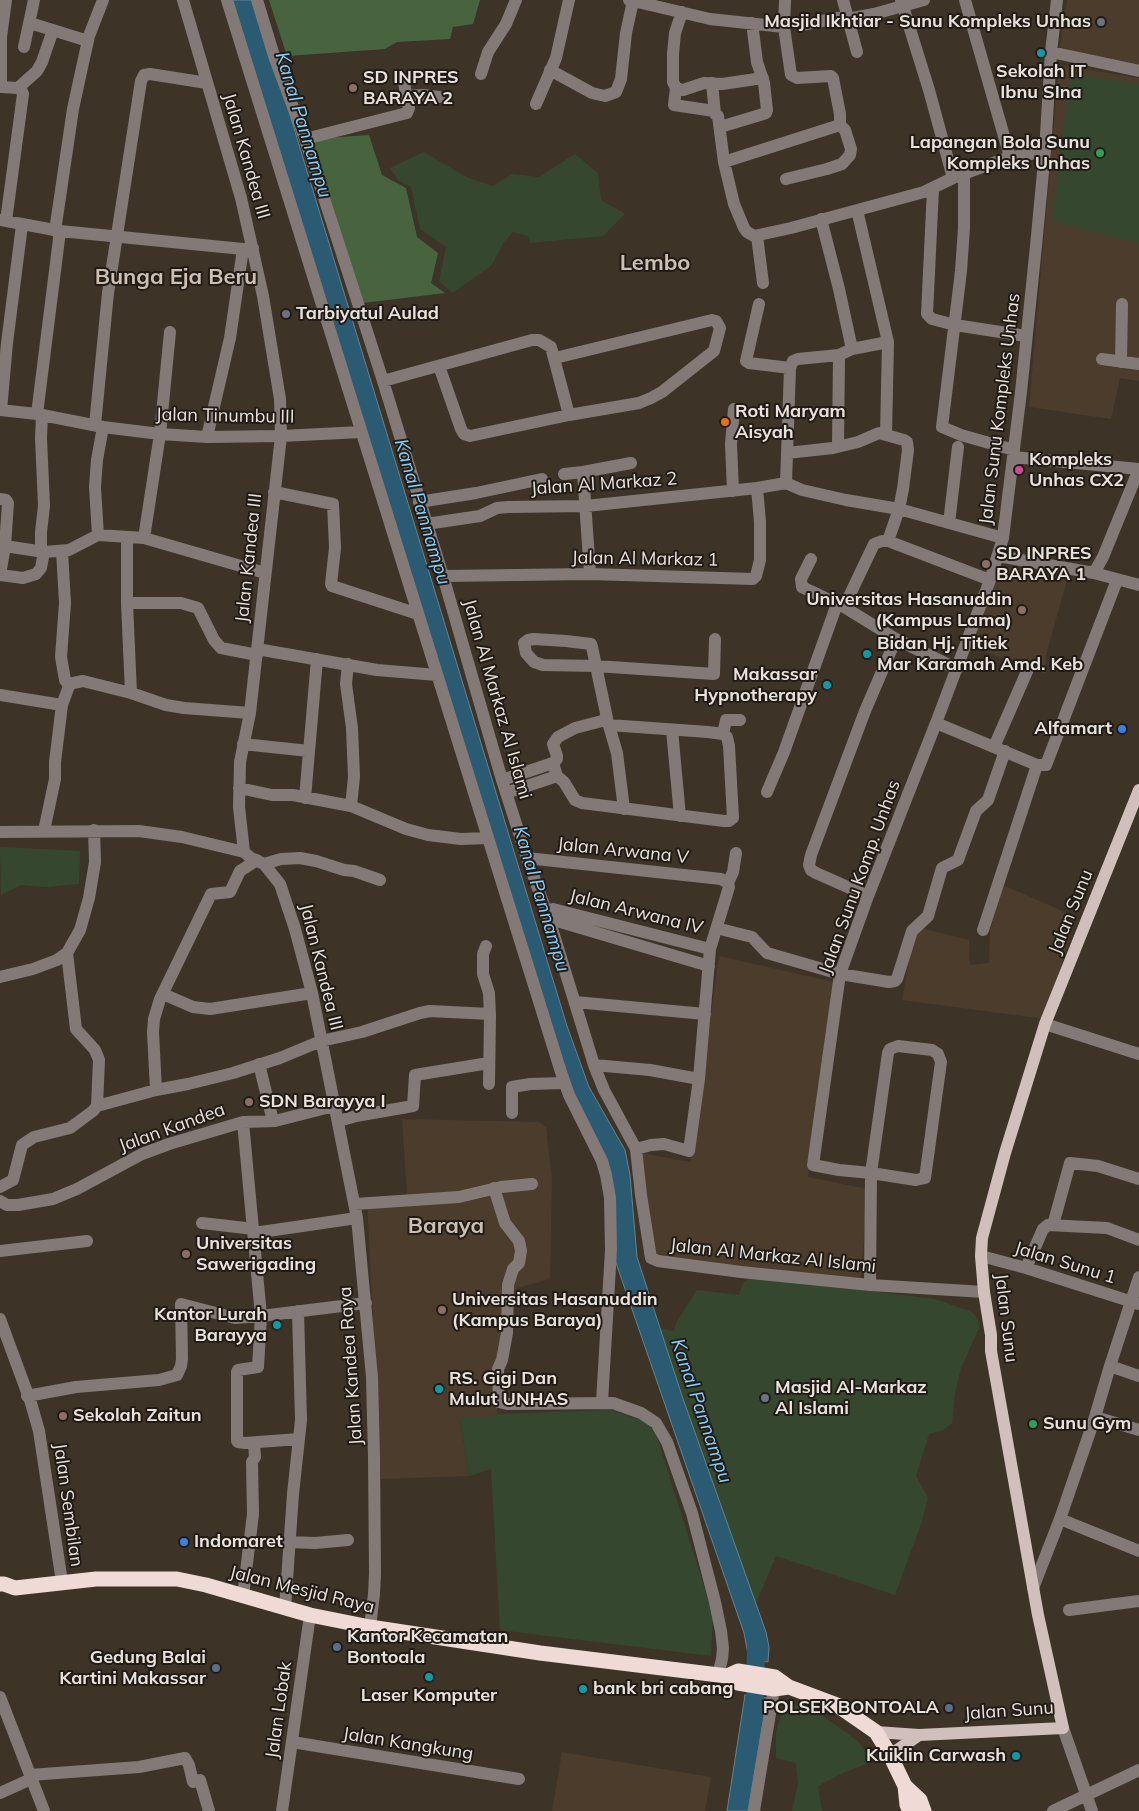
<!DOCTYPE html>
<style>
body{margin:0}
canvas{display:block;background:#3d3327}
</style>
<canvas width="1139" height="1811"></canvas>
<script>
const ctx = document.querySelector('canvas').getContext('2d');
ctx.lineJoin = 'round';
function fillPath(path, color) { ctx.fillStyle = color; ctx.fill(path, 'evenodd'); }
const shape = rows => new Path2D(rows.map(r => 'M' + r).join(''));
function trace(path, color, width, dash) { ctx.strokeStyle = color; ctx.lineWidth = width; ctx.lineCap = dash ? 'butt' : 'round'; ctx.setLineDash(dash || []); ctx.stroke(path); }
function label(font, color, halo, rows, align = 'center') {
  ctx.font = font + ' Mulish,sans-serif'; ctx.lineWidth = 4; ctx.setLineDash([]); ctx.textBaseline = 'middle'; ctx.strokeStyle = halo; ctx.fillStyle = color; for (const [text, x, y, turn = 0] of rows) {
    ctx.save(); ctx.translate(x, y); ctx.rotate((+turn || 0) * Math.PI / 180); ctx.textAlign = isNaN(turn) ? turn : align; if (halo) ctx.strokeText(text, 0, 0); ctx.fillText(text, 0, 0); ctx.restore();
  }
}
fillPath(shape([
 [1067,0,1139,0,1139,67,1060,47],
 [1059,65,1139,78,1139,381,1120,378,1111,419,1029,407],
 [1009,568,1069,572,1046,656,1046,674,972,647,998,574],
 [1003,885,1076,917,1045,1019,902,1000,913,937,921,928,969,940,970,965,989,963,990,931],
 [719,956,834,982,808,1177,867,1189,861,1282,654,1256,642,1153,690,1162],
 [402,1119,538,1122,546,1127,552,1180,550,1279,517,1288,500,1350,497,1414,485,1418,460,1419,469,1476,381,1479,367,1200,407,1197],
 [562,1752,711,1777,705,1811,552,1811]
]), '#4b3c2b');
fillPath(shape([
 [1071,73,1139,84,1139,243,1052,221],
 [424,152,466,177,493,186,512,174,539,177,575,154,598,173,601,200,625,214,603,236,530,243,528,236,513,232,504,242,491,266,452,293,439,281,446,247,420,229,411,187,399,181,390,168],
 [0,847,80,851,79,884,46,887,21,885,1,895],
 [751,1277,935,1299,972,1312,978,1319,979,1328,961,1368,955,1393,952,1423,943,1430,929,1434,916,1476,928,1498,922,1521,895,1595,776,1556,756,1603,682,1396,659,1328,674,1331,676,1323,697,1290,739,1295,743,1283],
 [610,1410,644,1421,656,1434,713,1615,711,1656,500,1630,491,1469,469,1476,460,1418,485,1418,497,1414],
 [785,1701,819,1713,859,1742,871,1762,843,1773,818,1786,822,1811,792,1811,798,1784,796,1763,776,1758,776,1732]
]), '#364730');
fillPath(shape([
 [269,0,480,0,473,24,453,27,450,39,397,42,385,49,287,56],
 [369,135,382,175,406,188,417,237,438,253,431,283,445,293,363,303,312,139]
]), '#48643f');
const water = shape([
 [230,0,255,0,567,1026,589,1087,625,1150,630,1175,637,1257,682,1396,766,1632,769,1647,768,1662,749,1659,744,1633,615,1260,611,1200,567,1086,230,0],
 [745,1695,767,1698,748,1811,727,1811,745,1695]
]);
fillPath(water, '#2b5a73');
trace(water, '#648392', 1);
trace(shape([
 [754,1719,755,1709,756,1638]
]), '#2b5a73', 18);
trace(shape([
 [183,0,241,198,263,296,280,399,281,436,250,713,240,762,239,807,244,852,251,858,264,864,280,884,295,929,312,993,357,1218,372,1377,374,1457,375,1573,374,1594,370,1627],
 [227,0,561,1072,569,1095,602,1161,606,1175,610,1198,611,1250,602,1402],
 [257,0,275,59,305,139,383,381,443,576,502,780,527,858,549,919,594,1065,604,1090,636,1149,641,1195,651,1258,658,1261,741,1272,870,1285,984,1292],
 [629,0,710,19,784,27],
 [785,0,784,27,791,75,797,78,831,76,833,78,840,114,840,125,845,130,851,149,850,155,842,164,827,169,786,179],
 [843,0,857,52],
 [901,0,929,90,953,178],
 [965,0,1010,157],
 [1057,0,1051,52,1045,151,1036,246,1021,392,1003,538,990,580,936,723,1037,765,1046,765,1117,580],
 [682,12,675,33,673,54,673,82,676,88,683,90,704,83,722,84,763,78],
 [30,23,88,41],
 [801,25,848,16,853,18,874,14,924,0],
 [24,47,34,0],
 [1051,52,1139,71],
 [550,70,592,93,605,96,616,92,621,79,626,33,633,1],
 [481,74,488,52,506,24,516,0],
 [404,81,406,96],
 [712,83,715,114,718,116,724,162,734,204,744,228,747,232,754,236,791,228,924,192,953,178,1004,159,1045,151],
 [0,87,1,87,1,37,6,0],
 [1,87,18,88,21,89,23,94,6,221],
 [18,88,37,71,42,62,53,30],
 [676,88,674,105,714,111],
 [536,104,556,58,569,0],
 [720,127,760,115,766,113,767,110,764,83,757,62,752,23],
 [305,139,407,113,409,108,406,96,423,95,439,97],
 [724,162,840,125],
 [964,174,964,228,961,271,942,427,961,435,1014,450],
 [933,189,927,314,932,319,955,325,1026,336],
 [857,210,888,342,886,434],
 [821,219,839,289,852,349],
 [0,220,60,231,243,249,253,248],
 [55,231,73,109,81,72,89,36,103,0],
 [757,236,763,283],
 [759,304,746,361,749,363,790,368],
 [1102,359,1139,364],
 [1121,362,1122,304],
 [439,366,461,429,464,434,470,436,569,415,639,403,651,398,662,392,714,351,720,328,716,321,712,320,555,358],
 [383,381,532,340,539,340,551,347,569,415],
 [0,410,37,414,103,427,160,434,207,437,281,436,361,432],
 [1,410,7,343,22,225],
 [37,414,60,231],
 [95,425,108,293,141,81,144,75,150,74,207,83],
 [207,437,230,338,243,249],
 [838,446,839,355],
 [787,453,833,448,858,442,879,433,904,440,907,442,908,450,903,489,899,509,888,541,990,580],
 [1013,457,1139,469,1103,557,1094,573],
 [583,472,631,463],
 [564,474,583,472,590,574],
 [786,483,802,490,846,500,899,509,1003,538],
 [786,483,790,368,793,361,798,359,839,355,852,349,888,342],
 [733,491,731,444,734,409],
 [274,492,333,504,335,548,331,584,332,586,418,614],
 [0,499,6,500,8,503,5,546,0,575],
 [419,502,476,493,542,479],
 [949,523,958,447],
 [426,524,480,516,497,508,508,507,586,506,757,488,786,483],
 [98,535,144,538,265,573],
 [98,535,95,487,97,460,103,427],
 [127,537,127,603,131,693],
 [144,538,160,434,170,332],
 [5,546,44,552,69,550,98,535],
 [41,551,41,532,44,506,41,438,42,415],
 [62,551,65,603,61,657,65,680,69,686],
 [998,556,1094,573,1139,585],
 [811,559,801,579,802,587,844,607,896,639,957,669],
 [0,575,23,578,36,574,41,568,44,552],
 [443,576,590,574,753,579,756,576,760,560,760,522,757,488],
 [127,603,181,603,198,608,214,640,221,648,257,655],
 [844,607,874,544,882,541,888,541],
 [257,649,377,670,437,675],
 [348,664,346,684,352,728,354,777,351,806],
 [0,695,62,705,69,686,73,683,83,681,131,693,166,705,184,708,250,713],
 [607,719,617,753,624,809],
 [672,730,680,816],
 [723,734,726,720,740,720],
 [243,744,309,751],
 [994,747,1028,669],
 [553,763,557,776,564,782,575,800,582,803,724,821,729,821,733,818,729,746,727,737,723,734,708,732,609,725],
 [502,780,553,763,557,759,557,756,553,744,558,737,575,728,602,721,607,718,596,666,592,647,591,644,566,641,534,639,528,640,524,643,526,653,534,662,543,665,596,666,714,674,715,639],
 [239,788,272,795,293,795,351,806,406,829,428,835,461,839,488,838],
 [767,792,784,752,837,604],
 [506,793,557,776],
 [305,798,317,659],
 [94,830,95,862,89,898,80,930,67,953,76,1029,95,1050,99,1060,97,1106],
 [44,831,55,779,55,762,62,705],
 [0,832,139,831,182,837,244,852],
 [527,858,721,879,728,883,729,887,710,949,699,1079,689,1151,664,1144,651,1145,636,1149],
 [264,864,281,859,300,858,316,861,344,870,354,871,380,880],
 [728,883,733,872,736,853],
 [868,896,816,873,811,870,809,865,811,855,865,711,896,639],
 [553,909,710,949],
 [557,921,709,966],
 [724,930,752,937,767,953,840,974,889,982,895,981,897,979,912,931,928,916,942,868,958,860,976,811,988,800,1005,751],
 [983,930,1037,765],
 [486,946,483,954,483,974,489,993,490,1016,489,1084],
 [0,977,33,969,57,960,67,953],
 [163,994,193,1007,210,1009,312,993],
 [575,1002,705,1014],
 [1045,1024,1139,1054],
 [259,1064,273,1121],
 [594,1065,650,1070,699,1079],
 [156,1090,153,1032,154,1019,160,999,211,894,230,892,240,871,257,860],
 [512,1113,512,1087,530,1084,564,1083],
 [339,1121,356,1116,413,1106,415,1075,489,1063],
 [243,1122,261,1316,258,1367,238,1370,237,1372,237,1441,238,1442,245,1443,299,1439],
 [0,1187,13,1180,22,1145,34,1137,70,1128,93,1111,97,1106,156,1090,188,1084,233,1073,280,1058,321,1041,362,1032,420,1013,430,1011,490,1014],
 [494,1188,505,1223,519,1241,521,1251,519,1263,513,1269,508,1285,507,1333,502,1360,498,1369,499,1402,507,1404,613,1403,641,1413,656,1423,667,1442,692,1513,715,1602,721,1631,723,1648,722,1659,718,1675],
 [0,1201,7,1205,18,1205,53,1199,77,1189,142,1154,169,1144,243,1122,275,1121,334,1106],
 [355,1204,459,1197,501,1187,532,1184],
 [202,1223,254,1229],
 [1053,1225,1070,1163,1098,1166,1139,1179],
 [254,1233,357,1218],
 [0,1251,87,1241],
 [981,1256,1026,1268,1139,1304],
 [1026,1268,1043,1229,1048,1225,1107,1228,1139,1240],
 [870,1285,871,1173,888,1053,890,1049,898,1046,932,1050,938,1054,941,1062,925,1178,916,1180,871,1173,839,1170,813,1165,840,974,868,896,936,723],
 [0,1319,31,1403,39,1431,62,1582],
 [1110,1366,1139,1376],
 [27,1396,76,1387,159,1380,177,1375,181,1366,182,1359,181,1304,235,1318,261,1316,366,1303],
 [1095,1417,1139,1430],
 [1060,1519,1139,1551],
 [289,1542,315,1543,348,1540],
 [1033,1588,1060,1519,1095,1417,1110,1366,1139,1277],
 [243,1596,253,1514,252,1462,255,1457,254,1443],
 [285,1608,293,1494,301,1420,298,1311],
 [1069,1610,1139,1601],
 [0,1697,44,1811],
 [1063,1728,1092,1811],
 [292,1742,519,1779],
 [30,1775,139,1767,185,1758,189,1765,193,1782,200,1780,209,1811],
 [0,1793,31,1779],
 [282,1811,310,1615],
 [754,1811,774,1689],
 [1053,1811,1139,1770]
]), '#837a78', 12);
trace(shape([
 [876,1732,919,1735,1063,1728,1038,1615,991,1351,991,1335,984,1292,981,1256,982,1238,1005,1153,1045,1024,1139,790],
 [890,1755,919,1735]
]), '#d1bfbb', 12);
trace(shape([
 [0,1584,4,1584,15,1588,96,1579,177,1579,206,1585,310,1615,370,1627,540,1653,727,1676,738,1683,774,1689,789,1687,837,1705,876,1732,890,1755,905,1786,920,1800,924,1811],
 [727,1676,738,1671,775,1677,789,1687],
 [905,1786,907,1805,910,1811]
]), '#efdad5', 15);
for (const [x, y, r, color] of [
 [1101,22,5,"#6b7280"],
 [1041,53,5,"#0f9aa8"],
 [353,88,5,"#8d6e63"],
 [1100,153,5,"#2e9e5b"],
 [286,314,5,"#6b7280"],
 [725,422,5,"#e8710a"],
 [1019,470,5,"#d1479c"],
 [986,564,5,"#8d6e63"],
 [1022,610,5,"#8d6e63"],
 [867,654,5,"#0f9aa8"],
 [827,685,5,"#0f9aa8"],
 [1122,729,5,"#3f7fe0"],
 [249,1102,5,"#8d6e63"],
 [186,1254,5,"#8d6e63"],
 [442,1310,5,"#8d6e63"],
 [277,1325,5,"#0f9aa8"],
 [439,1389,5,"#0f9aa8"],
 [765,1398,5,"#6b7280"],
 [63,1416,5,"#8d6e63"],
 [1033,1424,5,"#2e9e5b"],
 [184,1542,5,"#3f7fe0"],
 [337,1647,5,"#5c6f8a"],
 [216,1668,5,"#5c6f8a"],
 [429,1677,5,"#0f9aa8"],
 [583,1689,5,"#0f9aa8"],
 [949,1708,5,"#5c6f8a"],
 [1016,1756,5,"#0f9aa8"]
]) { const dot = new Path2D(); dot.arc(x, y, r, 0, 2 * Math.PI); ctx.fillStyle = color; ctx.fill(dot); trace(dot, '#201b16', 2); }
label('bold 18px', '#eae3dc', '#201b16', [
 ["Masjid Ikhtiar - Sunu Kompleks Unhas",1091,22,"right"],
 ["Sekolah IT",1041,72,"center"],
 ["Ibnu SIna",1041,93,"center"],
 ["SD INPRES",363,78],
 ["BARAYA 2",363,99],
 ["Lapangan Bola Sunu",1090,143,"right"],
 ["Kompleks Unhas",1090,164,"right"],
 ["Tarbiyatul Aulad",296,314],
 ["Roti Maryam",735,412],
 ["Aisyah",735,433],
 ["Kompleks",1029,460],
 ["Unhas CX2",1029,481],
 ["SD INPRES",996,554],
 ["BARAYA 1",996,575],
 ["Universitas Hasanuddin",1012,600,"right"],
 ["(Kampus Lama)",1012,621,"right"],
 ["Bidan Hj. Titiek",877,644],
 ["Mar Karamah Amd. Keb",877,665],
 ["Makassar",817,675,"right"],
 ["Hypnotherapy",817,696,"right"],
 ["Alfamart",1112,729,"right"],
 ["SDN Barayya I",259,1102],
 ["Universitas",196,1244],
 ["Sawerigading",196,1265],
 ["Universitas Hasanuddin",452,1300],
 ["(Kampus Baraya)",452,1321],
 ["Kantor Lurah",267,1315,"right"],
 ["Barayya",267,1336,"right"],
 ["RS. Gigi Dan",449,1379],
 ["Mulut UNHAS",449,1400],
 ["Masjid Al-Markaz",775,1388],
 ["Al Islami",775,1409],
 ["Sekolah Zaitun",73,1416],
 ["Sunu Gym",1043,1424],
 ["Indomaret",194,1542],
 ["Kantor Kecamatan",347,1637],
 ["Bontoala",347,1658],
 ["Gedung Balai",206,1658,"right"],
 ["Kartini Makassar",206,1679,"right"],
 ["bank bri cabang",593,1689],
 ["Laser Komputer",429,1696,"center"],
 ["POLSEK BONTOALA",939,1708,"right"],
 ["Kuiklin Carwash",1006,1756,"right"]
], 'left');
label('18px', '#eae3dc', '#201b16', [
 ["Jalan Kandea III",246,156,74],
 ["Jalan Sunu Kompleks Unhas",1000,409,-83],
 ["Jalan Tinumbu III",225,416,1],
 ["Jalan Al Markaz 2",604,484,-4],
 ["Jalan Kandea III",249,558,-84],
 ["Jalan Al Markaz 1",645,559,1],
 ["Jalan Al Markaz Al Islami",497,699,74],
 ["Jalan Arwana V",623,851,6],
 ["Jalan Sunu Komp. Unhas",860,877,-70],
 ["Jalan Arwana IV",636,912,14],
 ["Jalan Sunu",1071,912,-68],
 ["Jalan Kandea III",321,967,76],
 ["Jalan Kandea",172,1128,-20],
 ["Jalan Al Markaz Al Islami",773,1256,6],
 ["Jalan Sunu 1",1065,1263,17],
 ["Jalan Sunu",1006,1318,83],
 ["Jalan Kandea Raya",351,1366,-94],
 ["Jalan Sembilan",68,1505,82],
 ["Jalan Mesjid Raya",302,1590,14],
 ["Jalan Lobak",279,1710,-82],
 ["Jalan Sunu",1009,1711,-4],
 ["Jalan Kangkung",408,1744,9]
]);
label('italic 19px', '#84d0fa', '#201b16', [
 ["Kanal Pannampu",303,125,73],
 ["Kanal Pannampu",422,512,73],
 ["Kanal Pannampu",541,899,73],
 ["Kanal Pannampu",701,1411,71]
]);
label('bold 22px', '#cdc0b2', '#201b16', [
 ["Lembo",655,263],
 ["Bunga Eja Beru",176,277],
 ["Baraya",446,1226]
]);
</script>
